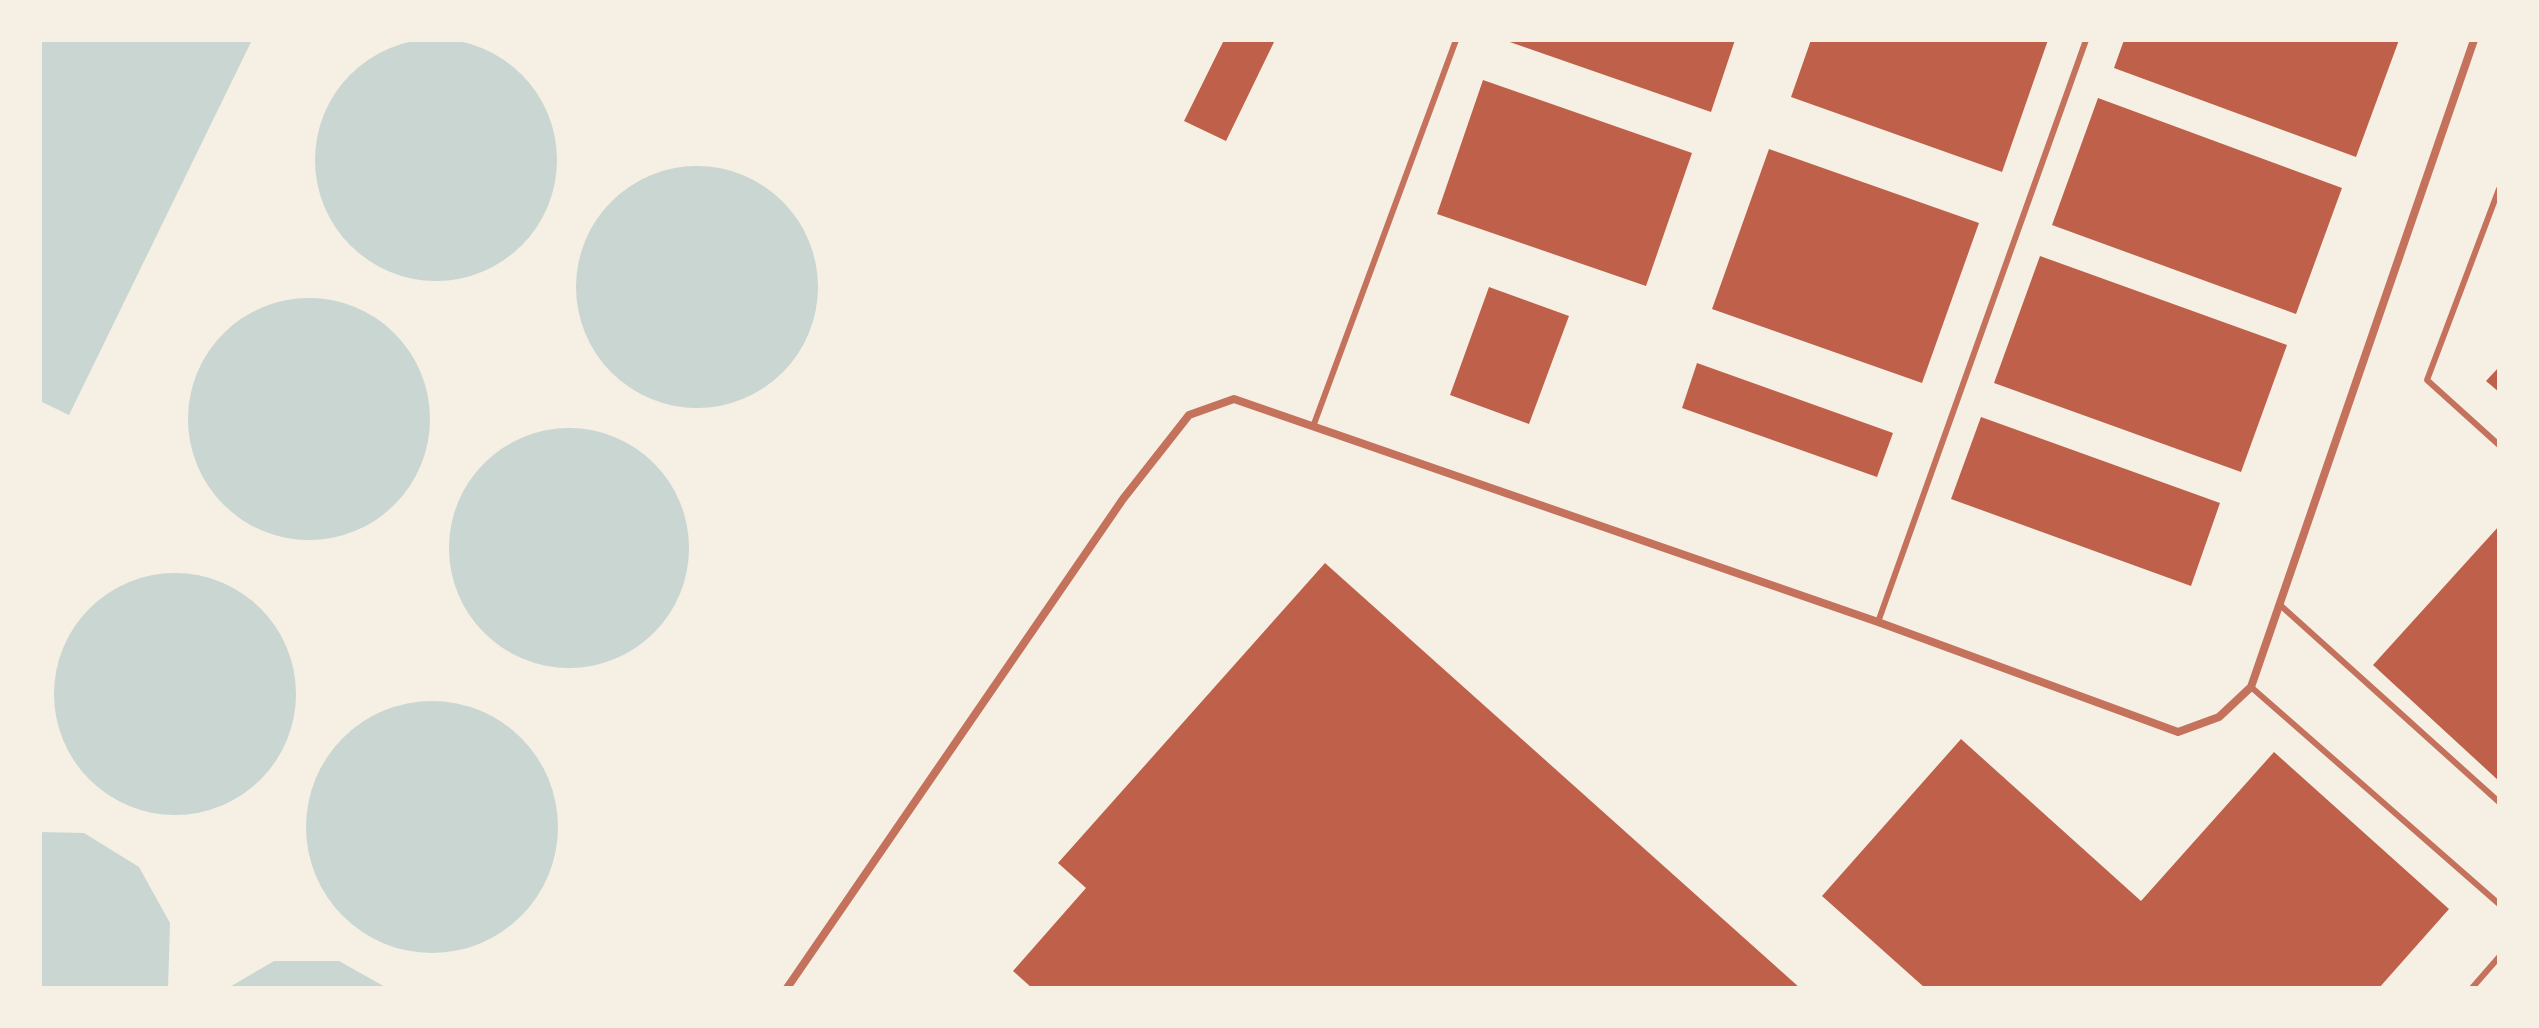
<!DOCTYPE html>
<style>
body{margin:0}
#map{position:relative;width:2539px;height:1028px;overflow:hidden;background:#f6efe4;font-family:"Public Sans",sans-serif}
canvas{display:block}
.frame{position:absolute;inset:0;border:42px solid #f6efe4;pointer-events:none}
</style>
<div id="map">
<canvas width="2539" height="1028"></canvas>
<div class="frame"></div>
</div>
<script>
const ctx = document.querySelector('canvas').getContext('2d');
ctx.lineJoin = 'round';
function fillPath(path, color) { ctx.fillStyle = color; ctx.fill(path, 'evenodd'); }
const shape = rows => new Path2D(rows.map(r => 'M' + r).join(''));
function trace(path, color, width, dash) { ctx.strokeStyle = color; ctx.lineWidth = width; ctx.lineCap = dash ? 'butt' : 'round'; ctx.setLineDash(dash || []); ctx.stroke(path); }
fillPath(shape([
 '315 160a121 121 0 1 1 242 0a121 121 0 1 1-242 0Z',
 [40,40,252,40,69,415,40,401],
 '576 287a121 121 0 1 1 242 0a121 121 0 1 1-242 0Z',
 '188 419a121 121 0 1 1 242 0a121 121 0 1 1-242 0Z',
 '449 548a120 120 0 1 1 240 0a120 120 0 1 1-240 0Z',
 '54 694a121 121 0 1 1 242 0a121 121 0 1 1-242 0Z',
 '306 827a126 126 0 1 1 252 0a126 126 0 1 1-252 0Z',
 [40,832,84,833,139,867,170,923,168,988,40,988],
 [274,961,339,961,387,988,228,988]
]), '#c9d6d2');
fillPath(shape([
 [1224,40,1275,40,1226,141,1184,121],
 [1504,40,1735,40,1711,112],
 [1811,40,2048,40,2002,172,1791,97],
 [2124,40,2399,40,2356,157,2114,68],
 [1483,80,1692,153,1646,286,1437,214],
 [2098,98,2342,188,2296,314,2052,225],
 [1769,149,1979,223,1922,383,1712,309],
 [2040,256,2287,345,2241,472,1994,383],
 [1489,287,1569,316,1529,424,1450,395],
 [1697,363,1893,433,1877,477,1682,408],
 [2499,367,2499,392,2486,381],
 [1981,417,2220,503,2191,586,1951,499],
 [2499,526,2499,781,2373,665],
 [1325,563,1800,988,1032,988,1013,971,1086,888,1058,863],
 [1961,739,2141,901,2274,752,2449,909,2379,988,1925,988,1822,896]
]), '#bf614a');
trace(shape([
 [2499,189,2427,380,2499,445],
 [1314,424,1456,40],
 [2279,604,2499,802],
 [1878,622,2086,40],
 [2251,687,2499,904],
 [2472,988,2499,957]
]), '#c5725c', 6);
trace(shape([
 [787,988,1123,499,1189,415,1234,399,1878,622,2178,732,2219,717,2251,687,2474,40]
]), '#c5725c', 8);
</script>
